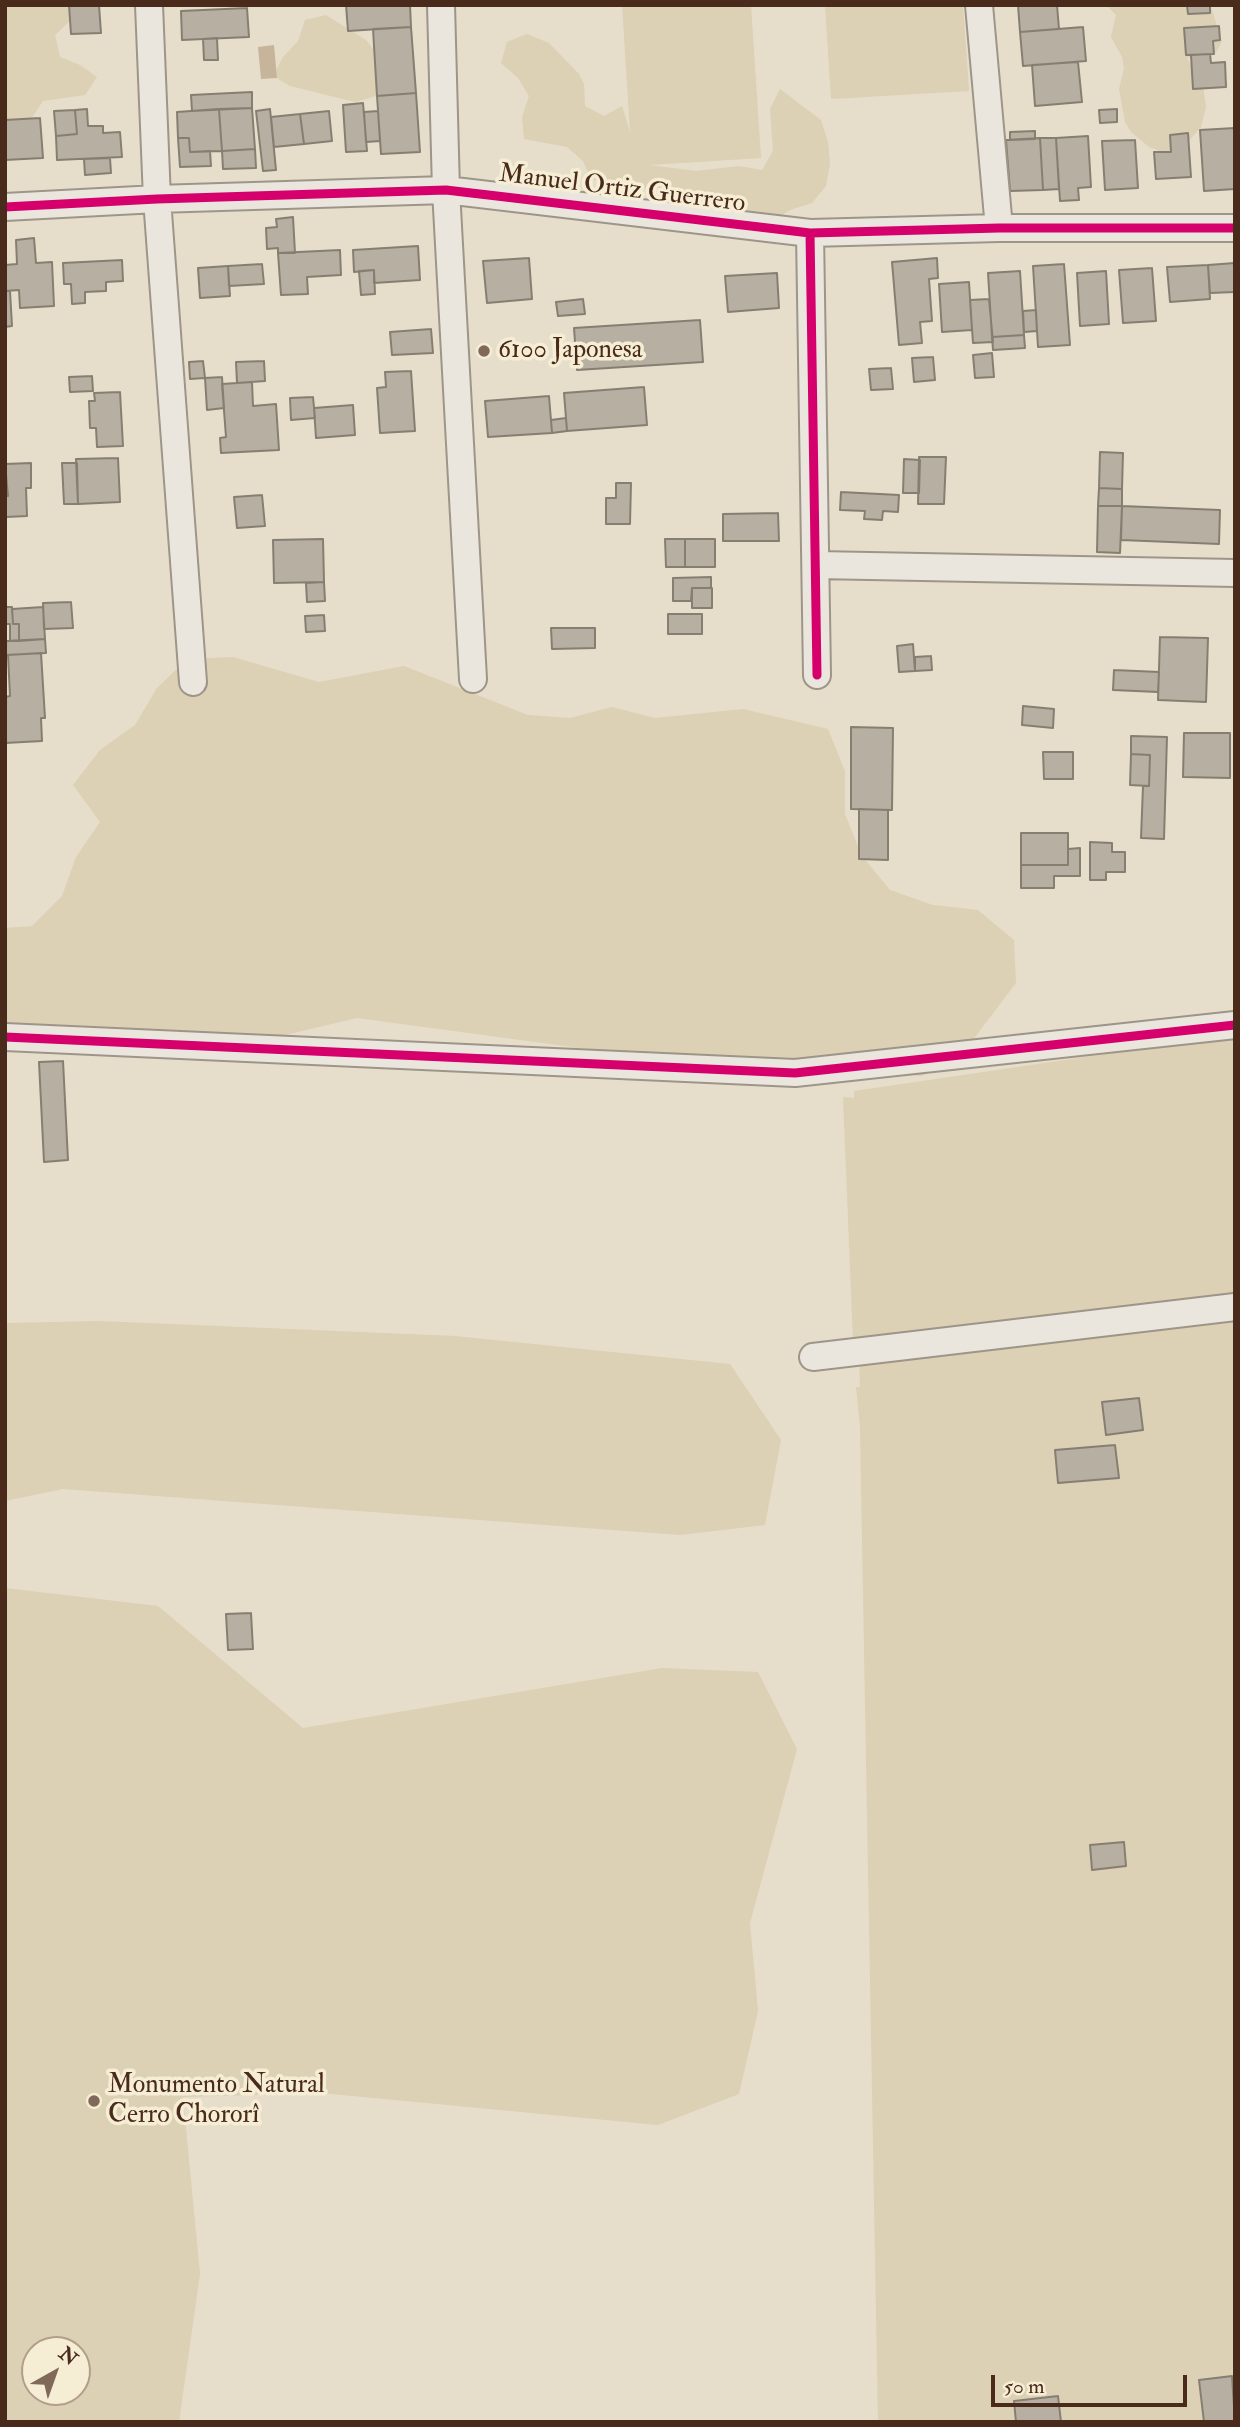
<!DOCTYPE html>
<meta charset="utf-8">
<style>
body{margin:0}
#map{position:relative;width:1240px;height:2427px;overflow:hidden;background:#e6deca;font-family:"IM FELL Double Pica",serif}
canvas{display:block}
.frame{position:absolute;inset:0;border:7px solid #492a1b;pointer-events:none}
.north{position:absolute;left:21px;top:2336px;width:70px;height:70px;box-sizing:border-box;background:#f6edd5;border:2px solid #b19f8b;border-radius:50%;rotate:40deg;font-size:19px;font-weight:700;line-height:28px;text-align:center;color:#492a1b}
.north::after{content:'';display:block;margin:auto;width:24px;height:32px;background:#806958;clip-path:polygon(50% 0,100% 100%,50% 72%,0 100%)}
.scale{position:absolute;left:991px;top:2375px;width:196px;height:32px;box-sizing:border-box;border:4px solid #492a1b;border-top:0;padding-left:9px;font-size:21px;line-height:24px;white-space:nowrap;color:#492a1b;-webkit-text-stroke:5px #f6edd5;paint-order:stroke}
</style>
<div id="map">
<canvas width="1240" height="2427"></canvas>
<div class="frame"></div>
<div class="north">N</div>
<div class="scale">50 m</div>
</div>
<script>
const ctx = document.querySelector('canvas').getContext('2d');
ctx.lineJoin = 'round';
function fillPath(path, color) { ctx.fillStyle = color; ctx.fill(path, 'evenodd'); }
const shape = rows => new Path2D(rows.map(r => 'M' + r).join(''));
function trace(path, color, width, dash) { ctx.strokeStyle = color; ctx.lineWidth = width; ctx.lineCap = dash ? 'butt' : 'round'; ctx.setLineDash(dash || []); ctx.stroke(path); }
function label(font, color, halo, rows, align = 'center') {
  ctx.font = font + ' "IM FELL Double Pica",serif'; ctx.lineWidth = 7; ctx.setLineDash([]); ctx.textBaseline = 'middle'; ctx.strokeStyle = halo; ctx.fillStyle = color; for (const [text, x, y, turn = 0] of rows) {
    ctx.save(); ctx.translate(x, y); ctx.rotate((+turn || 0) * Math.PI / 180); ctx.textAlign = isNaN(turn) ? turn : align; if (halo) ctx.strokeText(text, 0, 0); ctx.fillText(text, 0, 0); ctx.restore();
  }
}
fillPath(shape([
 [5,5,70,5,71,20,55,35,60,57,80,65,97,77,85,95,43,101,31,119,5,119],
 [622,5,751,5,761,158,649,165,696,171,739,166,762,170,773,151,770,109,780,89,821,120,828,142,830,164,826,186,812,203,790,210,771,222,712,221,676,192,656,188,633,189,591,179,583,161,567,147,524,139,522,117,529,96,518,78,501,63,507,42,527,34,549,43,579,74,584,84,585,106,604,116,622,106,630,132],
 [825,5,963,5,969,91,831,99],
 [1106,5,1208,5,1212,10,1222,41,1217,51,1207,57,1187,58,1203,85,1206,107,1201,127,1180,151,1170,155,1149,147,1131,132,1125,122,1119,89,1124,68,1122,57,1111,37,1116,15],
 [326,15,366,40,381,58,387,78,376,96,355,102,290,86,273,76,283,57,298,41,305,20],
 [233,657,319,682,404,666,528,715,570,718,612,707,655,718,743,709,828,729,845,771,845,814,862,856,890,890,933,905,978,910,1014,940,1016,983,963,1053,922,1076,661,1059,357,1018,230,1048,143,1033,5,1024,5,928,32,926,62,896,76,857,100,822,73,785,100,750,135,725,157,688,187,659],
 [1235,1035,1235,2422,878,2422,860,1427,856,1387,860,1387,859,1341,853,1341,843,1097,854,1098,854,1091],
 [99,1321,455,1336,730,1364,781,1440,765,1525,680,1535,63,1489,5,1501,5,1323],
 [5,1588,158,1606,303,1728,662,1668,758,1672,797,1749,750,1923,758,2011,739,2094,658,2125,321,2093,183,2097,200,2274,179,2422,5,2422],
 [77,2350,77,2392,35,2392,35,2350]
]), '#dcd0b5');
fillPath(shape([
 [274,45,277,78,261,79,258,47]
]), '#c6b59b');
const building = shape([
 [69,5,99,5,101,33,71,34,69,5],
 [346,5,410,5,411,27,348,31,346,5],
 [1018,5,1057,5,1059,29,1020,32,1018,5],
 [1187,5,1210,5,1210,13,1188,14,1187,5],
 [247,8,249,37,182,40,181,11,247,8],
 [1219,26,1220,40,1213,41,1214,54,1186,55,1184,28,1219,26],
 [411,27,416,93,377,96,373,29,411,27],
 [1083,27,1086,61,1023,66,1020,32,1083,27],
 [217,38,218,60,204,60,203,39,217,38],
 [1210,54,1211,63,1225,62,1226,87,1193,89,1191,55,1210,54],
 [1078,62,1082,102,1035,106,1032,65,1078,62],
 [252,92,252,108,192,111,191,95,252,92],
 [416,93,420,152,381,154,377,96,416,93],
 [363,103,367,151,346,152,343,105,363,103],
 [252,108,255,149,222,151,219,109,252,108],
 [87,109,88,126,103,126,103,133,120,132,122,157,57,160,56,136,77,134,75,110,87,109],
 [219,109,222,151,190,152,189,138,178,138,177,112,219,109],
 [270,109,276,170,263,171,256,111,270,109],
 [1117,109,1117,122,1100,123,1099,110,1117,109],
 [75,110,77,134,56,136,54,111,75,110],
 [329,111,332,141,304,144,300,114,329,111],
 [378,111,380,141,366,142,364,112,378,111],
 [300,114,304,144,274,147,271,117,300,114],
 [40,118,43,158,5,160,5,120,40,118],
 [1235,128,1235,189,1204,191,1200,130,1235,128],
 [1035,131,1035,139,1010,140,1010,132,1035,131],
 [1188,133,1191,177,1156,179,1154,152,1171,152,1170,135,1188,133],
 [1088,136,1091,187,1078,188,1079,200,1060,201,1056,138,1088,136],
 [178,138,189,138,190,152,210,151,211,166,180,167,178,138],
 [1040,138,1043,190,1010,191,1006,140,1040,138],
 [1040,138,1056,138,1059,189,1043,190,1040,138],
 [1135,140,1138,188,1105,190,1102,141,1135,140],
 [255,149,256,168,223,169,222,151,255,149],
 [110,158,111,173,85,175,84,159,110,158],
 [293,217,295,253,278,253,278,248,267,249,266,228,277,227,276,219,293,217],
 [34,238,36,263,52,262,54,306,20,308,19,290,5,291,5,265,17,264,16,240,34,238],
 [418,246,420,280,374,283,374,270,354,272,353,250,418,246],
 [340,250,341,275,307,277,308,294,281,295,278,253,340,250],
 [529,258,532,299,487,303,483,261,529,258],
 [937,258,938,278,929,279,932,321,920,322,922,343,899,345,892,262,937,258],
 [122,260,123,281,106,282,106,291,85,292,85,303,72,304,71,284,64,284,63,263,122,260],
 [1235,263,1235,292,1210,293,1208,265,1235,263],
 [262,264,264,284,229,286,228,266,262,264],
 [1064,264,1070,345,1038,347,1033,266,1064,264],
 [1208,265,1210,299,1170,302,1167,267,1208,265],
 [228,266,230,296,200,298,198,268,228,266],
 [1152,268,1156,321,1123,323,1119,270,1152,268],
 [374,270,375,294,361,295,359,271,374,270],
 [1020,271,1024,335,992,337,988,273,1020,271],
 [1106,271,1109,324,1080,326,1077,273,1106,271],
 [777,273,779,308,728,312,725,276,777,273],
 [969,282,972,330,942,332,939,284,969,282],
 [5,291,10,291,12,326,5,327,5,291],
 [583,299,585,314,558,316,556,302,583,299],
 [989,299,993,342,973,343,970,300,989,299],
 [1036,310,1037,331,1024,332,1023,311,1036,310],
 [700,320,703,362,577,370,574,328,700,320],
 [431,329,433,353,392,355,390,332,431,329],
 [1024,335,1025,348,993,350,992,337,1024,335],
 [992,353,994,377,975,378,973,355,992,353],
 [933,357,935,380,914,382,912,358,933,357],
 [203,361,205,378,190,379,189,362,203,361],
 [264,361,265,381,237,383,236,362,264,361],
 [891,368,893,389,871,390,869,369,891,368],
 [411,371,415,431,380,433,377,388,386,387,385,372,411,371],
 [92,376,93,391,70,392,69,377,92,376],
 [222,377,224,408,207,410,205,378,222,377],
 [252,382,253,406,276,404,279,450,221,453,220,438,226,437,222,384,252,382],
 [644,387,647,425,567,431,564,393,644,387],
 [120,392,123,446,97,447,96,428,90,428,89,401,95,401,94,393,120,392],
 [549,396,552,433,488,437,485,401,549,396],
 [313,397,315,418,291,420,290,398,313,397],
 [353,405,355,435,316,438,314,408,353,405],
 [566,418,567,431,552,433,551,420,566,418],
 [1100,452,1123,453,1122,489,1099,488,1100,452],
 [919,457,946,457,944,504,918,504,919,457],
 [118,458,120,502,78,504,76,459,118,458],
 [904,459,920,460,919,493,903,493,904,459],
 [31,463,31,488,26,488,27,516,6,517,5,496,8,496,5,464,31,463],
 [62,463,77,463,78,504,64,504,62,463],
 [616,483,631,483,630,524,606,524,606,498,616,498,616,483],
 [1099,488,1122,489,1122,506,1098,506,1099,488],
 [841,492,899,495,898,512,883,511,882,520,864,519,865,511,840,510,841,492],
 [262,495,265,526,237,528,234,497,262,495],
 [1098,506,1122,506,1120,553,1097,552,1098,506],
 [1122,506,1220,510,1219,544,1121,540,1122,506],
 [778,513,779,541,723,541,723,514,778,513],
 [323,539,324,582,274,583,273,540,323,539],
 [665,539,685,539,685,567,666,567,665,539],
 [685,539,715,539,715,567,685,567,685,539],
 [711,577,711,588,692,588,691,601,673,601,673,578,711,577],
 [324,582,325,601,307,602,306,583,324,582],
 [692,588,712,588,712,608,692,608,692,588],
 [71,602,73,628,44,629,43,603,71,602],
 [5,607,12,607,13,624,19,624,19,641,10,641,10,624,5,624,5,607],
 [43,607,45,639,19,641,19,624,13,624,12,609,43,607],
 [668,614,702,614,702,634,668,634,668,614],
 [324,615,325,631,306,632,305,616,324,615],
 [551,628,595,628,595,648,552,649,551,628],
 [1160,637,1208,638,1206,702,1158,700,1160,637],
 [45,639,46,653,5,655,5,641,45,639],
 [913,644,915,671,899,672,897,646,913,644],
 [41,653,45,718,41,718,42,741,5,743,5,697,10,696,8,655,41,653],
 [931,656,932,670,915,671,915,657,931,656],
 [1114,670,1159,672,1158,692,1113,690,1114,670],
 [1023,706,1054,709,1053,728,1022,725,1023,706],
 [851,727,893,728,892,810,851,809,851,727],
 [1184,733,1230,733,1230,778,1183,777,1184,733],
 [1131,736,1167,737,1164,839,1141,838,1143,786,1149,786,1150,755,1131,754,1131,736],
 [1043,752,1073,752,1073,779,1044,779,1043,752],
 [1131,754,1150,755,1149,786,1130,785,1131,754],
 [859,809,888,810,888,860,859,859,859,809],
 [1021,833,1068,833,1068,865,1021,865,1021,833],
 [1090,842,1112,843,1112,852,1125,852,1125,872,1106,872,1106,880,1090,880,1090,842],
 [1080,848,1080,876,1054,876,1054,888,1021,888,1021,865,1068,865,1068,849,1080,848],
 [63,1061,68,1160,44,1162,39,1062,63,1061],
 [1139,1398,1143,1430,1106,1435,1102,1402,1139,1398],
 [1115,1445,1119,1478,1058,1483,1055,1450,1115,1445],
 [251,1613,253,1649,228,1650,226,1614,251,1613],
 [1124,1842,1126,1866,1092,1870,1090,1845,1124,1842],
 [1232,2376,1235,2422,1204,2422,1199,2380,1232,2376],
 [1058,2396,1061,2422,1016,2422,1014,2401,1058,2396]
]);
fillPath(building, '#b7afa1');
trace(building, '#877e72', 2);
const minor = shape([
 [149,5,157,199,193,682],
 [441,5,446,190,473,679],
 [979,5,999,228],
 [5,207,157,199,446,190,810,233,999,228,1235,228],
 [810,233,817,675],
 [817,565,1235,573],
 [5,1037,795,1073,1235,1025],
 [813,1357,1235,1307]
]);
trace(minor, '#9e9589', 30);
trace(minor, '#eae6dd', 26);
trace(shape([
 [5,207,157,199,446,190,810,233,999,228,1235,228],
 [810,233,817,675],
 [5,1037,795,1073,1235,1025]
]), '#d6006c', 9);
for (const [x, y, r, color] of [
 [484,351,7,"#806958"],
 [94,2101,7,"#806958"]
]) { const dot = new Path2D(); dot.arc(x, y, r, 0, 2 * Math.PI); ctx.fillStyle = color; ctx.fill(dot); trace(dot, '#f6edd5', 2.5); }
label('26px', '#492a1b', '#f6edd5', [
 ["Manuel Ortiz Guerrero",622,190,7]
]);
label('26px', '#492a1b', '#f6edd5', [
 ["6100 Japonesa",498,351],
 ["Monumento Natural",108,2086],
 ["Cerro Chororî",108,2116]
], 'left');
</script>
